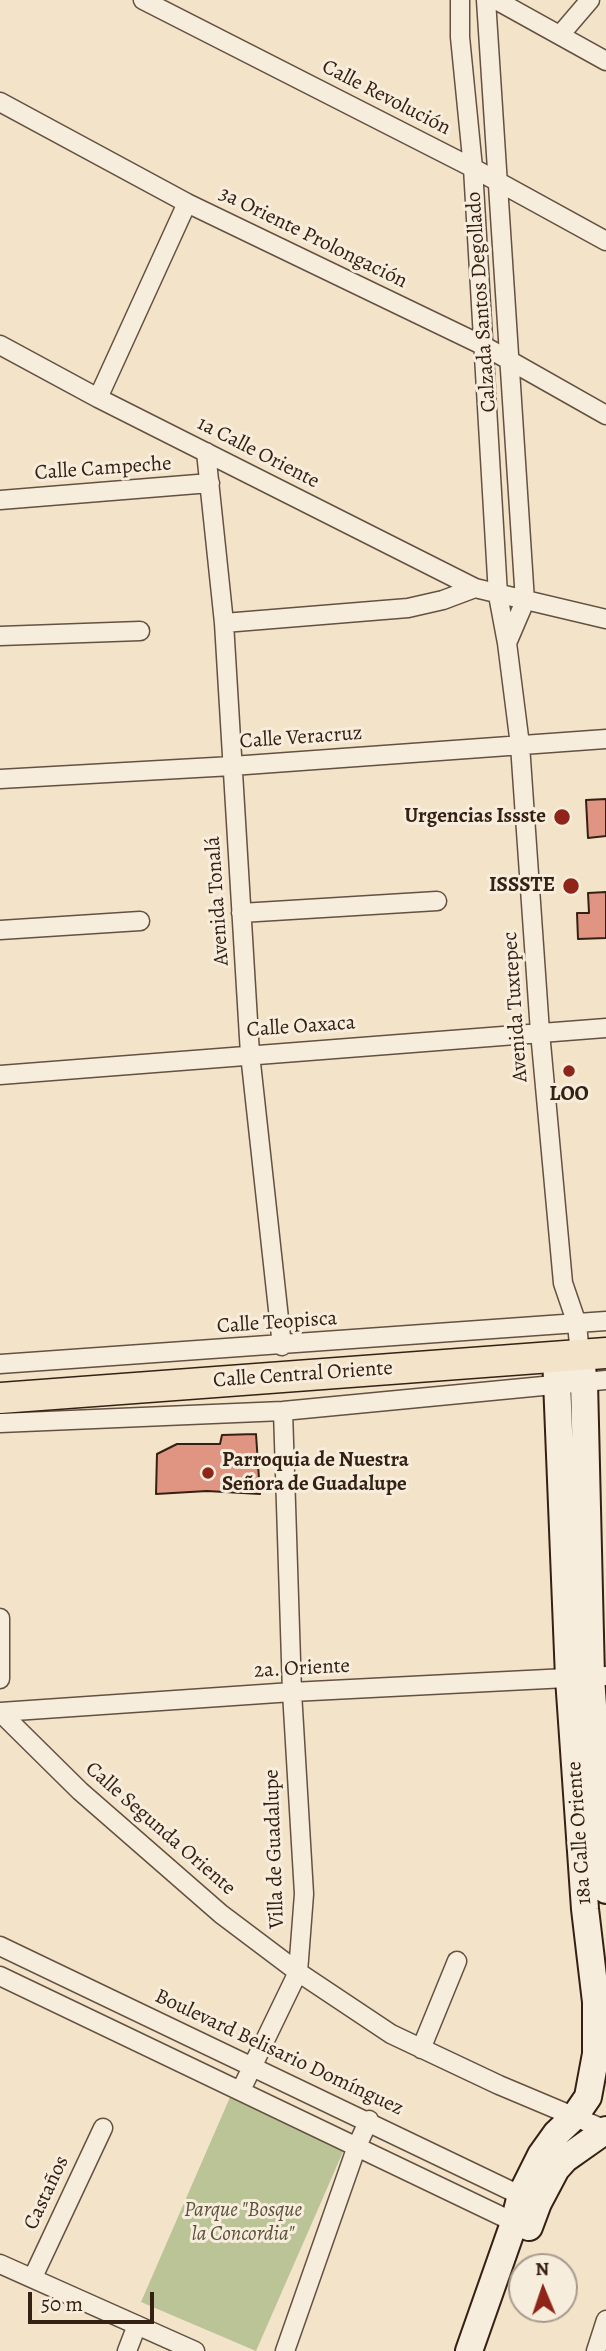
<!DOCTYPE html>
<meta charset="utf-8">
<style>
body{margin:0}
#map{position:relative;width:606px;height:2351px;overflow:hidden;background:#f2e3c9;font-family:Alegreya,serif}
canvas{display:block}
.north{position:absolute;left:508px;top:2253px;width:70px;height:70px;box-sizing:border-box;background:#f7eddc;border:2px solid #a99b8c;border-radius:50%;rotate:358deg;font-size:19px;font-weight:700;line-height:28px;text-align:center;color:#352014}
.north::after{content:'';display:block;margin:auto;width:24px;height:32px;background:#8f2418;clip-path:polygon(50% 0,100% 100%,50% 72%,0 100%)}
.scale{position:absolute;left:28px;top:2292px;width:126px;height:32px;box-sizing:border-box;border:4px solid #352014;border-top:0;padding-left:9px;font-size:21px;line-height:24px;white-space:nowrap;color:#352014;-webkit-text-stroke:5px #f7eddc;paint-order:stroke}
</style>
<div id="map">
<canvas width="606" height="2351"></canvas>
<div class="north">N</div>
<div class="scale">50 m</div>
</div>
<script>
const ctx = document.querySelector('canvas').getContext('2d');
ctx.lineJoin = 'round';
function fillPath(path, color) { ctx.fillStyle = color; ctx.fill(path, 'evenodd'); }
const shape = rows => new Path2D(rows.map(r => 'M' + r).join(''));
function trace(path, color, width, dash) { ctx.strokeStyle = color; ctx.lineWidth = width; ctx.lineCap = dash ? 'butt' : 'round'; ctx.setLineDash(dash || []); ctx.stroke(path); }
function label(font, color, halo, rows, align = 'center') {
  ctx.font = font + ' Alegreya,serif'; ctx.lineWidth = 6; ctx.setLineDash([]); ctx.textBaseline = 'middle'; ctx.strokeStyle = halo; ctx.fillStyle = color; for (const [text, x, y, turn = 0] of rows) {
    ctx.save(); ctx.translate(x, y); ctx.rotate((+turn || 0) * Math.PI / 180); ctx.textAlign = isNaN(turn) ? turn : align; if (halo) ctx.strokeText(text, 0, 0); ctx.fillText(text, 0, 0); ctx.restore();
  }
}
fillPath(shape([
 [231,2095,346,2145,256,2351,141,2302]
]), '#bac496');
const building = shape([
 [606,799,606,836,588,838,586,800,606,799],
 [606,892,606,938,578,939,577,913,589,913,588,893,606,892],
 [256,1434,260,1494,207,1491,156,1494,157,1454,177,1444,220,1444,222,1435,256,1434]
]);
fillPath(building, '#e09582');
trace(building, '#352014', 2);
const street = shape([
 [143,0,473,168,606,241],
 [460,0,460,37,473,168,498,595,507,643,520,745,540,1032,563,1283,577,1324,580,1355],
 [486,0,525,601,507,643],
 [496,0,606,61],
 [560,35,590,0],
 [0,102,187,203,484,346,606,415],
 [0,345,98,398,475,588,606,619],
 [98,398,187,203],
 [206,452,224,623,250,1054,282,1346],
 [0,500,210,483],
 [224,623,408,608,443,600,475,588],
 [0,636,140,631],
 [0,779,232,766,606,739],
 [241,913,437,901],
 [0,930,140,921],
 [0,1075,606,1028],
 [0,1364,606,1321],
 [0,1423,283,1411,606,1380],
 [0,1618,0,1679],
 [0,1712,80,1791,221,1914,298,1972,391,2034,499,2085,606,2130],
 [0,1712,292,1692,606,1676],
 [0,1946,528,2199],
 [0,1976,524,2227],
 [421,2049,457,1961],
 [241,2090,298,1972,304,1894,292,1692,283,1411],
 [0,2264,195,2351],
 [33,2277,103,2128],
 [127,2351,137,2325],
 [285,2351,357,2146,369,2120],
 [596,2351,606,2320]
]);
const secondary = shape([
 [580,1355,584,1382,591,1677,606,1890],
 [529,2227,538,2203,556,2169,565,2159,606,2130],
 [469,2351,514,2223,521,2195,541,2155,556,2134,575,2116,588,2097,596,2054,596,2002,585,1909,569,1678,556,1356]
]);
const primary = shape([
 [0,1398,606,1353]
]);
trace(street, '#645141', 21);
trace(secondary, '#352014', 30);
trace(primary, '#352014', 33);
trace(street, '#f7eddc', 18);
trace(secondary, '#f7eddc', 26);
trace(primary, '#f2e3c9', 30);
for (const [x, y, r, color] of [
 [562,817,9,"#8f2418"],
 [571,886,9,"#8f2418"],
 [569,1071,7,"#8f2418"],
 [208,1473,7,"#8f2418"]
]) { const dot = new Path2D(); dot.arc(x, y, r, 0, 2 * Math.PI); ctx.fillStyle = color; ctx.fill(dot); trace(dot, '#f7eddc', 2.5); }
label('21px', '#352014', '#f7eddc', [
 ["Calle Revolución",386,98,27],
 ["3a Oriente Prolongación",313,238,26],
 ["Calzada Santos Degollado",482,302,-94],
 ["1a Calle Oriente",258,453,27],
 ["Calle Campeche",103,469,-4],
 ["Calle Veracruz",301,738,-4],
 ["Avenida Tonalá",218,901,-94],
 ["Avenida Tuxtepec",516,1007,-94],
 ["Calle Oaxaca",301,1027,-4],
 ["Calle Teopisca",277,1323,-4],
 ["Calle Central Oriente",303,1375,-4],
 ["2a. Oriente",302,1669,-3],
 ["Calle Segunda Oriente",160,1829,41],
 ["18a Calle Oriente",580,1833,-94],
 ["Villa de Guadalupe",275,1849,-92],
 ["Boulevard Belisario Domínguez",279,2053,25],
 ["Castaños",47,2193,-65]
]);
label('bold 21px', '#352014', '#f7eddc', [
 ["Urgencias Issste",546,817],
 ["ISSSTE",555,886],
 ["LOO",569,1095,"center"],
 ["Parroquia de Nuestra",222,1461,"left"],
 ["Señora de Guadalupe",222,1485,"left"]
], 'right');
label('italic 21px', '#5d513b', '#f7eddc', [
 ["Parque \"Bosque",243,2211],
 ["la Concordia\"",243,2235]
]);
</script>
